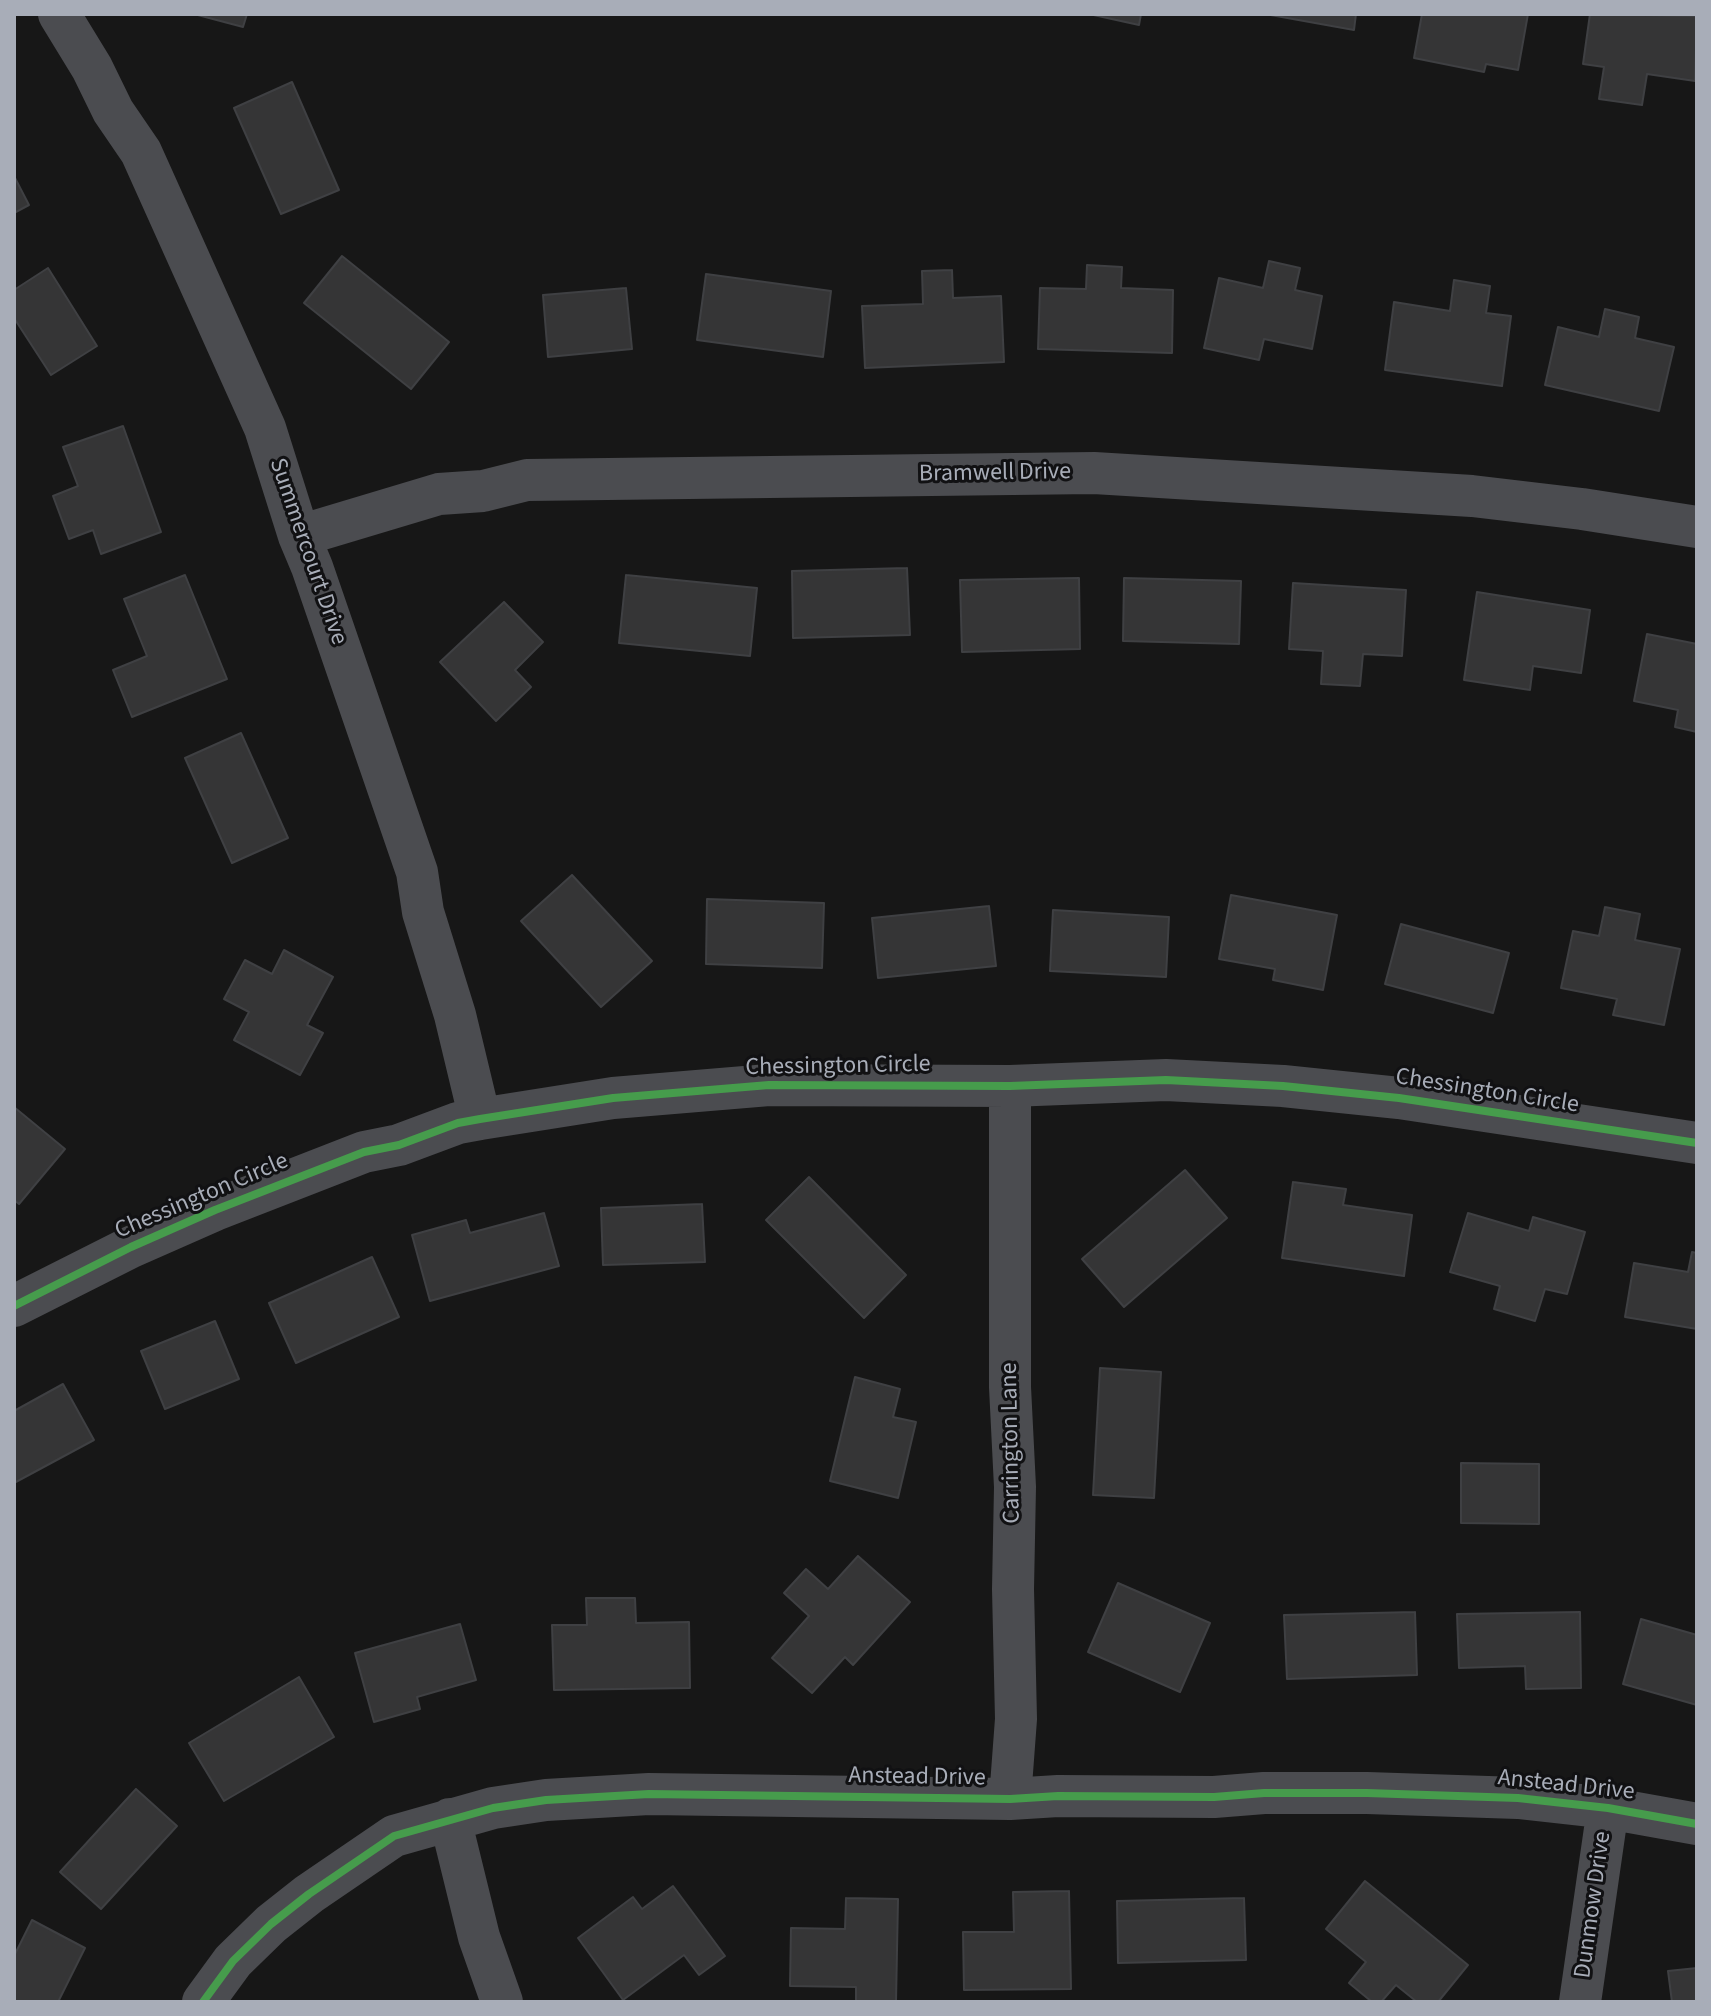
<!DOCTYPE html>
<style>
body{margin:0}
#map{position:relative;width:1711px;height:2016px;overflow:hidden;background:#171717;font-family:"Source Sans 3",sans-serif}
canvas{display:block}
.frame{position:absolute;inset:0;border:16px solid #a8adb8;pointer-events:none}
</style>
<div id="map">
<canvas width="1711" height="2016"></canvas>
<div class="frame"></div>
</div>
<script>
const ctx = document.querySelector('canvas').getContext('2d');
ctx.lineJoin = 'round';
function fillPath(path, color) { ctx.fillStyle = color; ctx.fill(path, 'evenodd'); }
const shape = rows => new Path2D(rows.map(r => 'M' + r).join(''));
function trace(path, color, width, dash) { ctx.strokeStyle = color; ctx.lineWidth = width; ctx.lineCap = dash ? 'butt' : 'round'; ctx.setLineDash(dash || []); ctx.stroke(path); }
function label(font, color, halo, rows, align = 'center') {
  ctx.font = font + ' "Source Sans 3",sans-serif'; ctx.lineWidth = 6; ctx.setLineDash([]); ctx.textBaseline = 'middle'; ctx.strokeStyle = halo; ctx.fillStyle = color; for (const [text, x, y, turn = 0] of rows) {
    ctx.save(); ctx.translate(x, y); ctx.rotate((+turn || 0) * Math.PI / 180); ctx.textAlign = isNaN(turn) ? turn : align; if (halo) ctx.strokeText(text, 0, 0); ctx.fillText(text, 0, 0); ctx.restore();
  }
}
const building = shape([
 [194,14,247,14,243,27,194,14],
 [1089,14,1141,14,1139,25,1089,14],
 [1265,14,1356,14,1354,30,1265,14],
 [1422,14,1528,14,1518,70,1486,64,1484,72,1414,58,1422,14],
 [1590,14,1697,16,1695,81,1647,74,1642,105,1599,99,1604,67,1583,64,1590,14],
 [292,82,339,190,281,214,234,108,292,82],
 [14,176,29,205,14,213,14,176],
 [342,256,449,342,411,389,304,303,342,256],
 [1269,261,1300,268,1295,290,1322,296,1312,349,1264,339,1259,360,1204,348,1219,278,1263,288,1269,261],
 [1087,265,1122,267,1121,288,1173,290,1172,353,1038,349,1040,288,1086,289,1087,265],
 [48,268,97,346,51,375,14,318,14,290,48,268],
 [952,270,953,298,1001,296,1004,362,865,368,862,306,923,304,922,271,952,270],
 [706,274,831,291,823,357,697,340,706,274],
 [1454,280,1490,286,1486,313,1511,316,1502,386,1385,370,1394,302,1450,311,1454,280],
 [626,288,632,349,548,357,543,295,626,288],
 [1605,309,1639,317,1635,338,1674,347,1659,411,1545,385,1558,327,1599,337,1605,309],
 [123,426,161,532,101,554,93,530,69,539,53,496,78,486,63,447,123,426],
 [907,568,910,635,793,638,792,571,907,568],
 [185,575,227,679,132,717,113,670,147,656,124,599,185,575],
 [626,575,757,588,750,656,619,643,626,575],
 [1079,578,1080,649,962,652,960,580,1079,578],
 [1124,578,1241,581,1239,644,1123,641,1124,578],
 [1293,583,1406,590,1402,656,1363,654,1360,686,1321,684,1323,651,1289,649,1293,583],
 [1477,592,1590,610,1581,673,1533,666,1530,690,1464,680,1477,592],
 [504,602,543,642,515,670,531,687,496,721,440,662,504,602],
 [1647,634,1697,644,1697,732,1675,727,1678,710,1634,701,1647,634],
 [241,733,288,838,232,863,185,758,241,733],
 [572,875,652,961,601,1007,521,921,572,875],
 [1231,895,1337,915,1323,990,1273,980,1275,969,1219,959,1231,895],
 [707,899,824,903,822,968,706,964,707,899],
 [989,906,996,966,878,978,872,918,989,906],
 [1605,907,1640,914,1635,940,1680,949,1664,1025,1613,1015,1617,999,1561,988,1573,931,1599,936,1605,907],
 [1053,910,1169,917,1166,977,1050,971,1053,910],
 [1401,924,1509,953,1493,1013,1385,984,1401,924],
 [284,950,333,977,307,1025,323,1033,300,1075,234,1040,249,1012,224,999,245,960,272,974,284,950],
 [14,1107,65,1149,19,1204,14,1200,14,1107],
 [1185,1170,1227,1218,1124,1307,1082,1259,1185,1170],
 [809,1177,906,1275,864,1318,766,1220,809,1177],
 [1293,1182,1346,1189,1343,1205,1412,1215,1404,1276,1282,1258,1293,1182],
 [702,1204,705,1262,603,1265,601,1208,702,1204],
 [544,1213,559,1266,430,1301,412,1235,466,1220,470,1233,544,1213],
 [1468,1213,1529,1231,1533,1217,1585,1232,1567,1294,1545,1289,1535,1321,1494,1309,1500,1286,1450,1272,1468,1213],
 [1692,1252,1697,1253,1697,1329,1625,1317,1634,1263,1688,1272,1692,1252],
 [372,1257,399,1317,296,1363,269,1303,372,1257],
 [215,1321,239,1379,165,1409,141,1351,215,1321],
 [1100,1368,1161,1372,1154,1498,1093,1495,1100,1368],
 [855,1377,900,1389,893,1417,916,1422,898,1498,830,1481,855,1377],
 [63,1384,94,1440,14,1483,14,1411,63,1384],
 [1461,1463,1539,1464,1539,1524,1461,1523,1461,1463],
 [858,1556,910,1602,853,1665,845,1657,812,1693,772,1658,809,1616,784,1593,806,1569,828,1589,858,1556],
 [1118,1583,1210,1623,1180,1692,1088,1652,1118,1583],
 [586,1598,635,1598,636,1623,689,1622,690,1688,554,1690,552,1625,587,1625,586,1598],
 [1415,1612,1417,1675,1287,1679,1284,1615,1415,1612],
 [1580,1612,1581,1688,1526,1689,1525,1666,1459,1668,1457,1614,1580,1612],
 [1641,1619,1697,1635,1697,1705,1623,1684,1641,1619],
 [460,1624,476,1680,417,1697,420,1709,374,1722,355,1653,460,1624],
 [299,1677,334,1737,224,1801,189,1743,299,1677],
 [136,1789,177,1826,101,1909,60,1872,136,1789],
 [1365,1881,1468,1965,1438,2002,1417,2002,1396,1985,1381,2002,1372,2002,1349,1983,1366,1962,1326,1929,1365,1881],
 [673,1886,725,1956,699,1975,684,1955,623,2000,578,1938,633,1897,642,1909,673,1886],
 [1069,1891,1071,1989,964,1990,963,1932,1014,1932,1013,1892,1069,1891],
 [846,1898,898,1899,896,2002,856,2002,856,1987,790,1986,791,1928,845,1929,846,1898],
 [1244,1898,1246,1960,1118,1963,1117,1901,1244,1898],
 [32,1920,85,1948,58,2002,14,2002,14,1956,32,1920],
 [1697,1968,1697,2002,1672,2002,1668,1971,1697,1968]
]);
fillPath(building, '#353536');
trace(building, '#3f4043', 2);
trace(shape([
 [59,14,92,68,113,111,141,152,265,428,299,536,312,567,417,872,423,912,455,1015,480,1119],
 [299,536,439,494,483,491,527,480,1094,473,1472,496,1582,509,1697,527],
 [14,1306,131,1247,215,1210,364,1152,399,1145,458,1123,480,1119,613,1098,769,1085,1010,1086,1166,1080,1283,1086,1399,1098,1697,1143],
 [1010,1799,1016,1719,1013,1589,1015,1487,1010,1387,1010,1086],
 [450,1819,479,1937,502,2002],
 [203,2002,233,1961,271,1924,309,1894,394,1836,493,1808,546,1800,649,1794,1010,1799,1058,1796,1214,1797,1264,1793,1367,1793,1518,1798,1608,1808,1697,1824],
 [1580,2002,1608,1808]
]), '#4b4c50', 42);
trace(shape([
 [14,1306,131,1247,215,1210,364,1152,399,1145,458,1123,480,1119,613,1098,769,1085,1010,1086,1166,1080,1283,1086,1399,1098,1697,1143],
 [203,2002,233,1961,271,1924,309,1894,394,1836,493,1808,546,1800,649,1794,1010,1799,1058,1796,1214,1797,1264,1793,1367,1793,1518,1798,1608,1808,1697,1824]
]), '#469c4c', 8);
label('24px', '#a8adb8', '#111113', [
 ["Bramwell Drive",995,474,-1],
 ["Summercourt Drive",307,552,71],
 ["Chessington Circle",838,1067,-1],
 ["Chessington Circle",1487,1092,9],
 ["Chessington Circle",202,1197,-23],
 ["Carrington Lane",1012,1443,-91],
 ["Anstead Drive",917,1778,1],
 ["Anstead Drive",1566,1786,6],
 ["Dunmow Drive",1594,1905,-82]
]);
</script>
